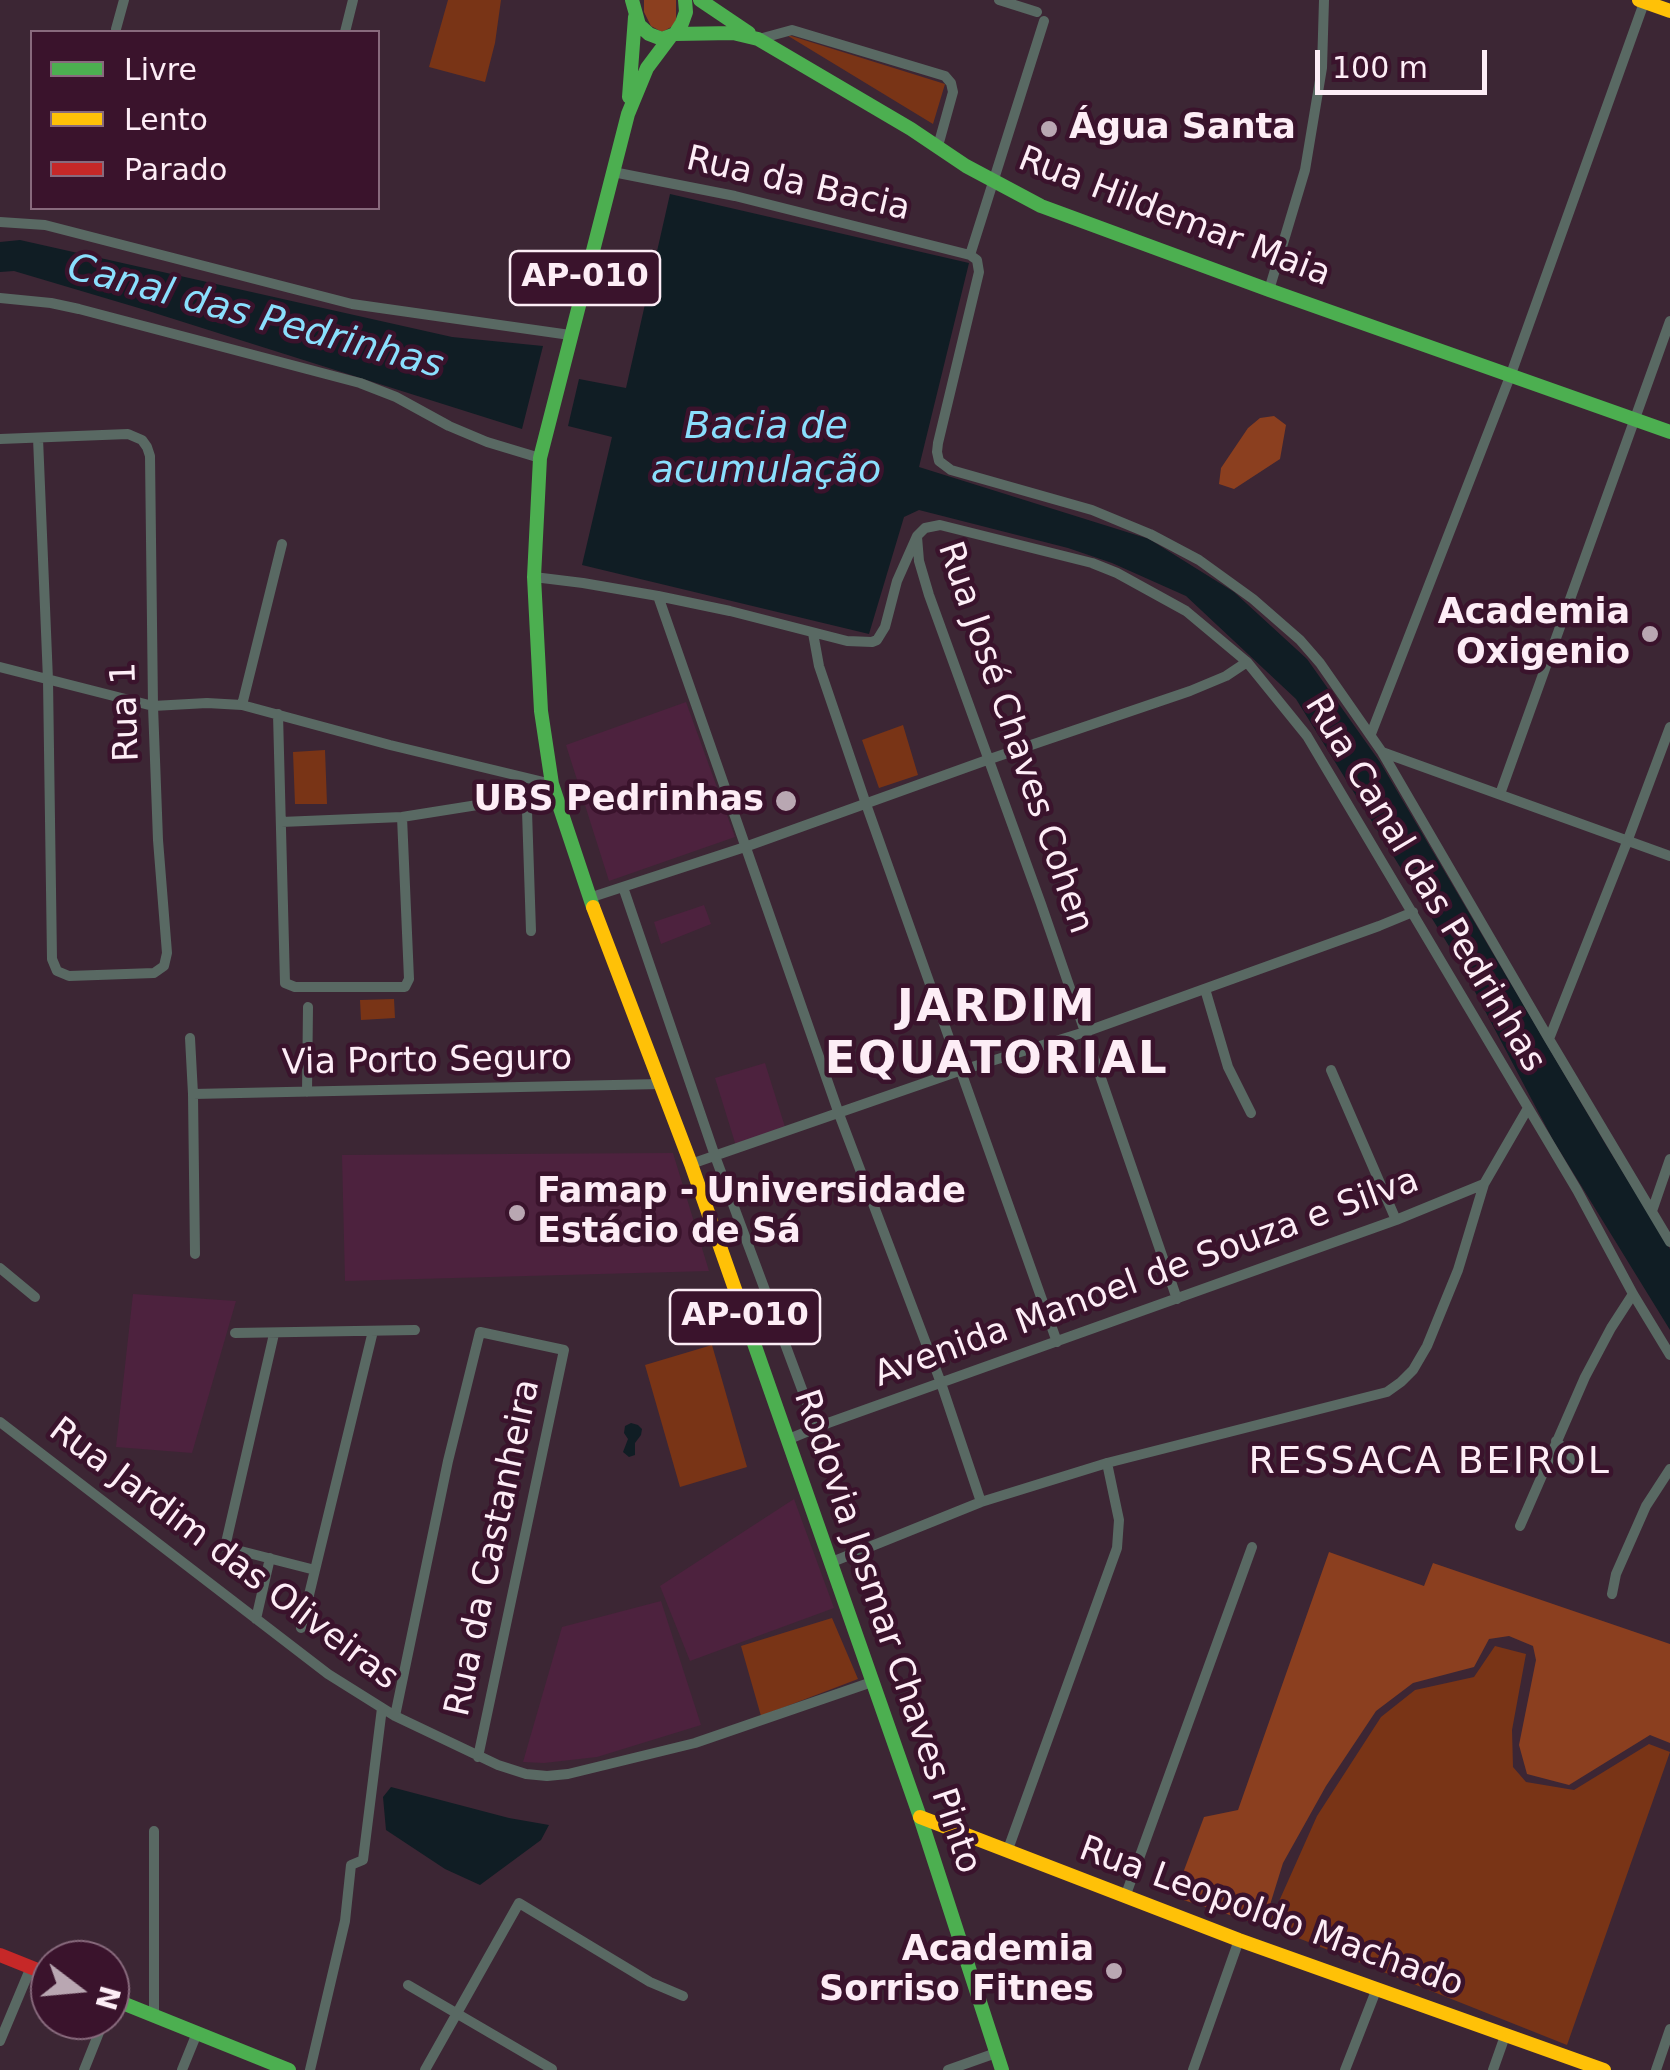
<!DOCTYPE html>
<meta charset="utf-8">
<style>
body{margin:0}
#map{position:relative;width:1670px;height:2070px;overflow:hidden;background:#3c2634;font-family:"DejaVu Sans",sans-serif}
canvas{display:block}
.legend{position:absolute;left:30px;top:30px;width:350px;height:180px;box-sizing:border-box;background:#3a132c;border:2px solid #886a7d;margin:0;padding:12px 18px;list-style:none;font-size:30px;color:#fdedf6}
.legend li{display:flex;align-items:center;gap:20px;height:50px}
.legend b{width:50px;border:2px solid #886a7d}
.north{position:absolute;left:30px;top:1940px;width:100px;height:100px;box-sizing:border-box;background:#3a132c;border:2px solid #886a7d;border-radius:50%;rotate:106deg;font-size:28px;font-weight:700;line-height:40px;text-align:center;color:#fdedf6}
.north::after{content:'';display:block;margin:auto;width:35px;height:45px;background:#b9a7b2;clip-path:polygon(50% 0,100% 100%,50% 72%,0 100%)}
.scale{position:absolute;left:1315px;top:50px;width:172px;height:45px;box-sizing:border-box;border:5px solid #fdedf6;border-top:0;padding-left:12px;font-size:30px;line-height:35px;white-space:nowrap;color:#fdedf6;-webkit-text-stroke:8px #3a132c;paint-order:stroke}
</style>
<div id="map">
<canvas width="1670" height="2070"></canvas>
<ul class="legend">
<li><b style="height:12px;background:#4caf50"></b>Livre</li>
<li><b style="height:12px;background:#ffc107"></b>Lento</li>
<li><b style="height:12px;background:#c62828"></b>Parado</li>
</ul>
<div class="north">N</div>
<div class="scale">100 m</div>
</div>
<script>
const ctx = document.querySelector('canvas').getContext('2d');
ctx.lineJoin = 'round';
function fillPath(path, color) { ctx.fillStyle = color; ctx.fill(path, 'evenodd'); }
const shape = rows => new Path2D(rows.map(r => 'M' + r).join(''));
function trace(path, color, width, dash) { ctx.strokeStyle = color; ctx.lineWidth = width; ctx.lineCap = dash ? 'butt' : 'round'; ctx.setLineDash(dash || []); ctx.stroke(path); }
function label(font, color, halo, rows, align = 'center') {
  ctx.font = font + ' "DejaVu Sans",sans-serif'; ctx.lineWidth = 9; ctx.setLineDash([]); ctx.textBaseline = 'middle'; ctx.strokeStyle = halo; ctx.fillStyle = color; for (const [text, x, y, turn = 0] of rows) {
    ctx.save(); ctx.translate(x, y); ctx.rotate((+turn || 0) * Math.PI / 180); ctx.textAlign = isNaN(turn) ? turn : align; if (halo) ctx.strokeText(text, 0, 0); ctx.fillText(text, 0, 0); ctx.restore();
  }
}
fillPath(shape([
 [686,702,735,837,609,881,566,745],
 [704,905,711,924,661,944,654,922],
 [765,1063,785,1127,736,1146,715,1078],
 [673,1153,709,1271,345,1281,342,1155],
 [133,1294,236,1301,192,1453,116,1447],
 [794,1499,834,1608,690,1661,660,1586],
 [661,1601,701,1725,597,1757,544,1763,523,1762,562,1627]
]), '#4d223e');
fillPath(shape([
 [448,0,501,0,495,43,485,82,429,67],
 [785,34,945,84,933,124],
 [903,725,918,775,879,788,862,740],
 [325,750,327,804,295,804,293,752],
 [394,999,395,1018,361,1020,360,1000],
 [712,1345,747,1467,680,1487,645,1365],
 [832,1618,858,1679,761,1716,741,1646],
 [1495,1646,1526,1654,1512,1730,1513,1767,1526,1782,1574,1790,1649,1744,1670,1752,1567,2045,1268,1926,1317,1816,1381,1717,1415,1690,1474,1677]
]), '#793416');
fillPath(shape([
 [644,0,676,0,676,20,673,26,662,32,651,26,644,12],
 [1274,416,1286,425,1280,459,1234,489,1219,484,1221,468,1248,428,1260,418],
 [1329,1552,1424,1586,1433,1563,1670,1644,1670,1743,1650,1735,1569,1785,1527,1774,1519,1745,1536,1660,1533,1646,1509,1636,1489,1639,1474,1667,1413,1683,1376,1711,1326,1786,1283,1863,1269,1908,1258,1924,1174,1897,1204,1817,1238,1810]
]), '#8b3f1f');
fillPath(shape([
 [670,194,969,263,919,467,1149,539,1234,592,1307,659,1380,762,1606,1145,1670,1249,1670,1330,1553,1140,1462,967,1296,699,1186,596,1112,563,1068,548,919,510,904,517,869,634,582,565,612,437,568,426,579,379,626,388],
 [20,240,452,337,543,346,522,429,142,309,14,271,0,272,0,242],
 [631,1423,638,1425,642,1429,641,1435,635,1443,635,1455,629,1457,623,1452,628,1439,624,1433,625,1426],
 [391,1787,509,1818,549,1825,541,1840,480,1885,445,1869,386,1830,383,1797]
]), '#101d24');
trace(shape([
 [999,0,1037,12],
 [116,29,124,0],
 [345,32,353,0],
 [759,39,792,30,945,76,951,83,953,92,938,146],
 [613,172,735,196,970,255],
 [0,222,45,225,352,304,570,335],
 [970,255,977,260,979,272,938,443,937,452,939,461,951,470,1092,510,1150,534,1199,560,1253,599,1300,640,1320,663,1382,752,1549,1039,1670,1242],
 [970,255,1044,21],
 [1269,290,1305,170,1322,68,1324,0],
 [0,298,51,303,79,309,360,383,396,397,449,426,487,442,540,458],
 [0,439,128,434,142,440,147,447,150,456,153,706,158,840,167,953,164,966,154,973,69,976,57,971,52,959,48,680,38,438],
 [917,537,919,561,929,595,1041,904,1177,1299],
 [534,577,583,583,658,596,730,611,847,641,872,642,877,640,885,627,897,581,917,536,925,528,940,525,1092,563,1117,573,1186,611,1247,662,1307,736,1577,1190,1633,1294,1670,1355],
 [658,596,839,1114,941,1383,981,1502],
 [813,633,819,666,866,804,1057,1342],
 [0,667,153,706,207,703,242,705,390,745,552,784],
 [242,705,282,544],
 [278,714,285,983,295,987,405,987,409,979,402,817],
 [1371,734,1511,374,1645,0],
 [1382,752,1670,856],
 [1500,794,1670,321],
 [281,822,402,817,490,803,518,801,527,811,531,931],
 [623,887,715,1156,816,1427],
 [589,898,745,847,987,760,1190,691,1226,676,1247,662],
 [1205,989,1228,1067,1251,1113],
 [190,1038,193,1094,195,1254],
 [1549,1039,1627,842,1670,727],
 [1331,1070,1396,1220],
 [307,1092,308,1007],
 [193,1094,661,1084],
 [691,1164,959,1071,1085,1032,1379,926,1413,912],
 [1652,1211,1670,1159],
 [0,1268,35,1297],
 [235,1333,415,1330],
 [274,1334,225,1547,315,1570,373,1331],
 [0,1422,328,1674,395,1716,498,1765,526,1774,547,1776,568,1774,695,1743,872,1682],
 [789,1439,828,1423,1396,1220,1484,1184],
 [1556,1441,1576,1461],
 [1520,1526,1585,1377,1611,1328,1633,1294],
 [832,1562,981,1502,1107,1463,1387,1392,1401,1382,1413,1370,1427,1346,1458,1270,1484,1184,1528,1108],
 [1612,1594,1616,1574,1646,1506,1670,1469],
 [256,1619,270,1558],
 [301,1628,315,1570],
 [395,1716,448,1461,480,1332,564,1350,478,1757],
 [154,1831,154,2015],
 [1007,1852,1117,1548,1119,1520,1107,1463],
 [1125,1897,1252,1547],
 [408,1985,552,2069],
 [0,2041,31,1967],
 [84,2070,104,2020],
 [182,2070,197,2033],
 [310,2070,345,1921,351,1865,363,1860,382,1708],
 [425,2070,519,1903,650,1982,683,1996],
 [948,2070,996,2053],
 [1193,2070,1239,1940],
 [1345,2070,1377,1988],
 [1493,2070,1505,2036],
 [1656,2070,1670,2029]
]), '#596963', 10);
trace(shape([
 [632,0,639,25,649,34,662,39,675,34,682,23,686,12,685,0],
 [700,0,749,33],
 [675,34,733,33,758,39,911,129,966,166,1041,206,1269,290,1670,432],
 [629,97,635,17],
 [593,907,552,784,541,711,534,577,540,458,628,114,647,68,671,36],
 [743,1312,920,1817,1002,2070],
 [110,1998,289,2070]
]), '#4caf50', 14);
trace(shape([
 [1639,0,1670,11],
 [593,907,691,1164,743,1312],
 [920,1817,1239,1940,1604,2070]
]), '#ffc107', 14);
trace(shape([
 [0,1955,50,1975]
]), '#c62828', 14);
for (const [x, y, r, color] of [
 [1049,129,10,"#b9a7b2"],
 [1650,634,10,"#b9a7b2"],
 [786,801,12,"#b9a7b2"],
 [517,1213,10,"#b9a7b2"],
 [1114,1971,10,"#b9a7b2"]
]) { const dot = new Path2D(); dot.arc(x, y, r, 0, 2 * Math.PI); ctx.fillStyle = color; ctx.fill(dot); trace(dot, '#3a132c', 4); }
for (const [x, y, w] of [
 [585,278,150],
 [745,1317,150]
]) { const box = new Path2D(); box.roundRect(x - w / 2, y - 27, w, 54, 8); ctx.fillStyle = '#3a132c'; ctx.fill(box); trace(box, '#fdedf6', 2.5); }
label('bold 32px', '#fdedf6', null, [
 ["AP-010",585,278],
 ["AP-010",745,1317]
]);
label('bold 35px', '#fdedf6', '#3a132c', [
 ["Água Santa",1069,129,"left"],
 ["Academia",1630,614],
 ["Oxigenio",1630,654],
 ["UBS Pedrinhas",764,801],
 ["Famap - Universidade",537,1193,"left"],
 ["Estácio de Sá",537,1233,"left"],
 ["Academia",1094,1951],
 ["Sorriso Fitnes",1094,1991]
], 'right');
label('35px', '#fdedf6', '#3a132c', [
 ["Rua da Bacia",798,185,13],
 ["Rua Hildemar Maia",1174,218,21],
 ["Rua 1",127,712,-92],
 ["Rua José Chaves Cohen",1014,738,71],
 ["Rua Canal das Pedrinhas",1424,884,59],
 ["Via Porto Seguro",427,1062,-1],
 ["Avenida Manoel de Souza e Silva",1147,1279,-20],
 ["Rua da Castanheira",494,1548,-78],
 ["Rua Jardim das Oliveiras",223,1555,37],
 ["Rodovia Josmar Chaves Pinto",886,1632,71],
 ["Rua Leopoldo Machado",1271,1918,20]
]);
label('italic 38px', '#8adffd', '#3a132c', [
 ["Canal das Pedrinhas",255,318,15],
 ["Bacia de",766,428],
 ["acumulação",766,472]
]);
ctx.letterSpacing = '2.5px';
label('38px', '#fdedf6', '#3a132c', [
 ["RESSACA BEIROL",1430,1463]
]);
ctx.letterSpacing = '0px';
ctx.letterSpacing = '2.5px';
label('bold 45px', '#fdedf6', '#3a132c', [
 ["JARDIM",997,1009],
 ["EQUATORIAL",997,1061]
]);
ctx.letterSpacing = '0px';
</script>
